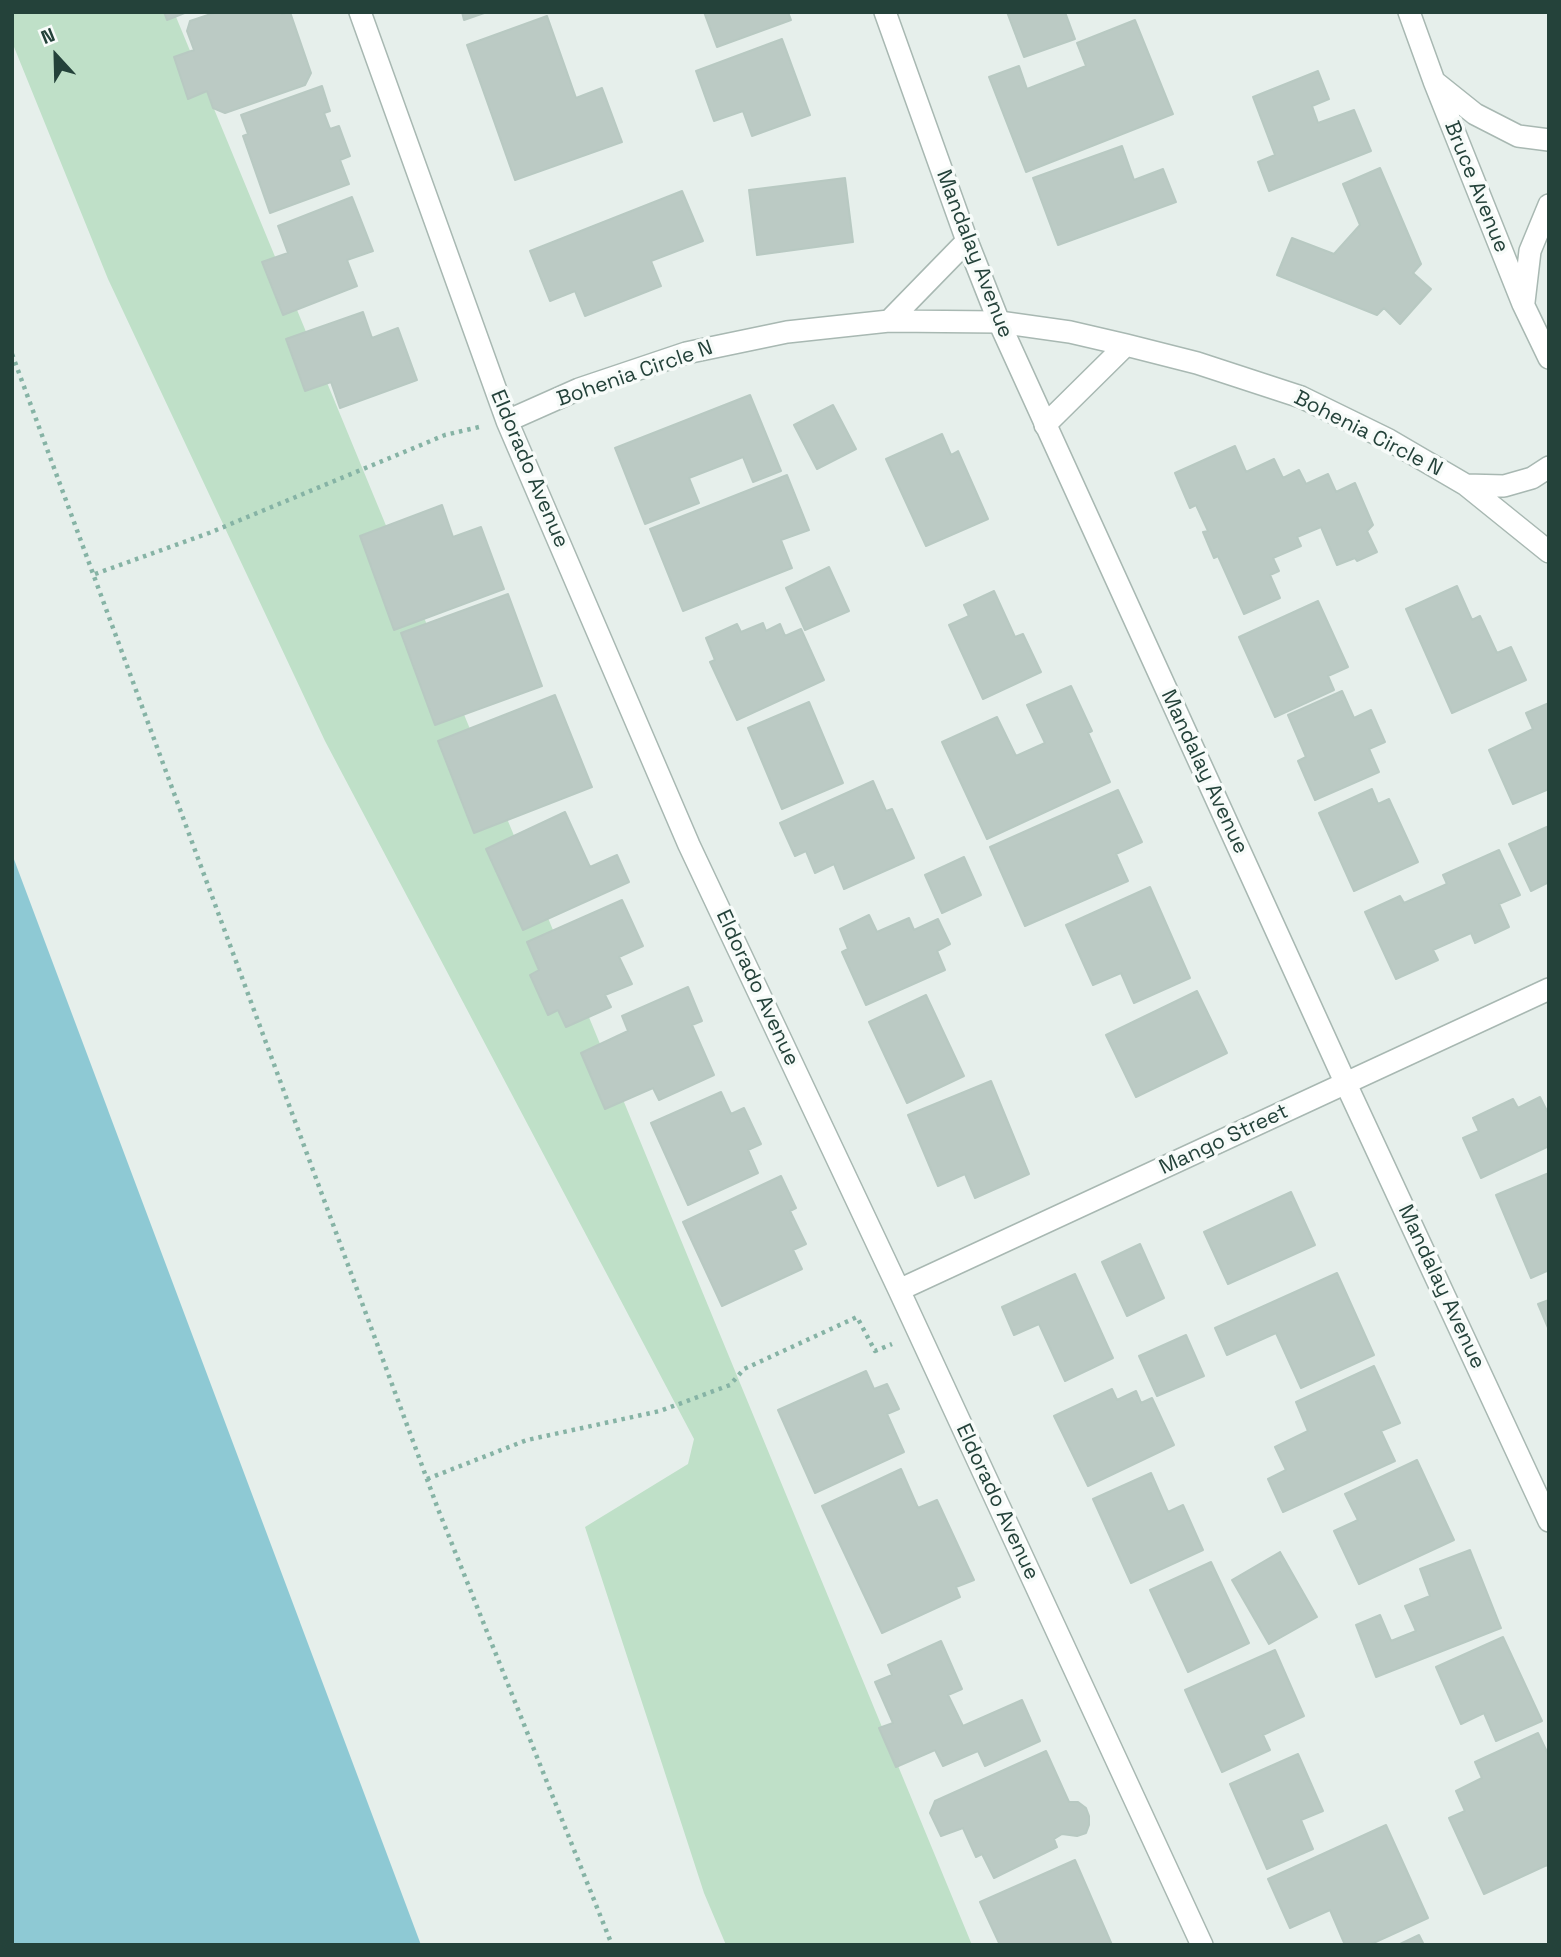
<!DOCTYPE html>
<style>
body{margin:0}
#map{position:relative;width:1561px;height:1957px;overflow:hidden;background:#e6efeb;font-family:"Space Grotesk",sans-serif}
canvas{display:block}
.frame{position:absolute;inset:0;border:14px solid #24423a;pointer-events:none}
.north{position:absolute;left:21px;top:21px;width:70px;height:70px;-webkit-text-stroke:5px #f7fbf9;paint-order:stroke;rotate:338deg;font-size:19px;font-weight:700;line-height:28px;text-align:center;color:#24423a}
.north::after{content:'';display:block;margin:auto;width:24px;height:32px;background:#24423a;clip-path:polygon(50% 0,100% 100%,50% 72%,0 100%)}
</style>
<div id="map">
<canvas width="1561" height="1957"></canvas>
<div class="frame"></div>
<div class="north">N</div>
</div>
<script>
const ctx = document.querySelector('canvas').getContext('2d');
ctx.lineJoin = 'round';
function fillPath(path, color) { ctx.fillStyle = color; ctx.fill(path, 'evenodd'); }
const shape = rows => new Path2D(rows.map(r => 'M' + r).join(''));
function trace(path, color, width, dash) { ctx.strokeStyle = color; ctx.lineWidth = width; ctx.lineCap = dash ? 'butt' : 'round'; ctx.setLineDash(dash || []); ctx.stroke(path); }
function label(font, color, halo, rows, align = 'center') {
  ctx.font = font + ' "Space Grotesk",sans-serif'; ctx.lineWidth = 7; ctx.setLineDash([]); ctx.textBaseline = 'middle'; ctx.strokeStyle = halo; ctx.fillStyle = color; for (const [text, x, y, turn = 0] of rows) {
    ctx.save(); ctx.translate(x, y); ctx.rotate((+turn || 0) * Math.PI / 180); ctx.textAlign = isNaN(turn) ? turn : align; if (halo) ctx.strokeText(text, 0, 0); ctx.fillText(text, 0, 0); ctx.restore();
  }
}
fillPath(shape([
 [12,12,174,12,972,1945,726,1945,704,1893,585,1527,688,1464,694,1439,325,741,108,279,12,42]
]), '#bfe0c8');
fillPath(shape([
 [12,854,421,1945,12,1945]
]), '#8ec9d4');
const building = shape([
 [164,12,187,12,167,20,164,12],
 [217,12,281,12,282,14,290,12,311,73,305,85,225,113,213,108,207,91,188,99,174,57,194,50,187,31,190,21,217,12],
 [462,12,487,12,464,20,462,12],
 [704,12,788,12,791,20,717,47,704,12],
 [1007,12,1065,12,1075,39,1024,57,1007,12],
 [547,16,576,98,602,88,622,142,515,180,467,45,547,16],
 [1135,20,1173,114,1026,172,989,77,1019,66,1027,89,1086,66,1077,43,1135,20],
 [782,39,810,115,752,136,743,111,714,121,696,71,782,39],
 [1318,71,1329,99,1312,106,1318,123,1354,110,1371,151,1269,191,1258,162,1275,155,1253,97,1318,71],
 [322,86,330,111,324,113,330,129,339,126,350,156,340,160,349,184,270,213,243,136,248,134,241,115,322,86],
 [1122,146,1134,180,1163,169,1176,202,1058,245,1033,178,1122,146],
 [1380,168,1421,264,1413,273,1431,289,1400,324,1384,308,1377,315,1277,275,1292,238,1334,254,1360,225,1343,184,1380,168],
 [845,178,853,242,757,255,749,190,845,178],
 [682,191,703,241,651,261,661,286,585,316,575,291,550,301,530,251,682,191],
 [352,197,373,251,347,260,357,286,283,315,262,262,288,253,278,226,352,197],
 [363,312,372,338,398,328,417,380,340,408,331,382,305,391,286,339,363,312],
 [750,395,781,471,753,482,743,457,689,478,699,503,645,524,615,448,750,395],
 [833,405,856,449,817,469,794,425,833,405],
 [942,434,951,455,958,451,988,519,926,546,886,459,942,434],
 [1235,446,1246,472,1274,459,1283,478,1299,470,1306,484,1328,474,1336,492,1355,483,1373,525,1367,531,1377,552,1357,561,1355,558,1337,565,1321,527,1297,537,1301,546,1273,558,1279,571,1270,575,1280,598,1244,614,1218,556,1214,558,1203,532,1208,531,1196,505,1190,508,1175,473,1235,446],
 [787,475,809,530,781,540,792,568,683,611,650,529,787,475],
 [442,505,453,537,481,527,504,589,394,630,360,536,442,505],
 [829,567,849,611,805,630,786,588,829,567],
 [1457,586,1472,620,1480,616,1497,653,1511,647,1526,680,1452,713,1406,609,1457,586],
 [994,591,1015,637,1023,634,1041,672,983,699,949,625,969,616,964,605,994,591],
 [508,594,542,686,435,725,401,633,508,594],
 [1318,601,1348,667,1328,676,1334,690,1275,717,1239,637,1318,601],
 [763,623,766,631,780,624,785,636,801,629,824,680,737,720,710,662,715,660,706,638,737,624,741,632,763,623],
 [1071,686,1092,731,1088,733,1110,782,987,839,942,742,997,717,1016,756,1045,743,1027,705,1071,686],
 [1342,691,1354,718,1371,710,1385,742,1369,749,1379,772,1315,800,1298,761,1306,757,1288,715,1342,691],
 [555,695,592,787,474,833,438,741,555,695],
 [809,702,843,783,782,809,748,728,809,702],
 [1549,703,1549,789,1513,804,1489,750,1533,729,1526,713,1549,703],
 [873,781,886,811,892,809,914,858,844,889,834,864,815,873,806,851,795,856,780,823,873,781],
 [1372,789,1378,804,1389,799,1418,862,1354,891,1319,813,1372,789],
 [1118,790,1142,842,1116,854,1128,881,1025,926,990,847,1118,790],
 [565,812,590,867,617,855,629,882,523,930,486,849,565,812],
 [1549,826,1549,882,1531,891,1509,844,1549,826],
 [1499,850,1520,895,1499,904,1509,927,1475,943,1471,933,1433,950,1438,960,1396,979,1365,912,1400,896,1404,903,1447,884,1443,875,1499,850],
 [964,857,981,895,942,913,925,875,964,857],
 [1150,887,1190,978,1134,1003,1121,973,1093,985,1066,925,1150,887],
 [622,900,643,946,619,957,632,984,605,995,611,1007,566,1027,558,1010,548,1015,530,975,539,970,527,942,622,900],
 [869,915,877,932,909,918,914,930,938,919,950,944,937,951,945,970,866,1005,842,952,848,949,840,929,869,915],
 [688,987,702,1021,692,1025,714,1075,659,1100,653,1088,605,1109,581,1053,628,1031,622,1016,688,987],
 [1197,991,1227,1053,1136,1097,1106,1035,1197,991],
 [926,995,964,1076,907,1103,869,1022,926,995],
 [991,1081,1029,1174,975,1198,965,1174,938,1186,908,1115,991,1081],
 [721,1092,731,1114,744,1108,761,1144,748,1150,758,1173,688,1205,651,1123,721,1092],
 [1540,1097,1547,1111,1549,1110,1549,1146,1481,1178,1463,1138,1479,1131,1473,1118,1513,1099,1518,1108,1540,1097],
 [1549,1173,1549,1270,1531,1278,1496,1195,1549,1173],
 [781,1176,796,1208,790,1211,806,1244,793,1250,802,1269,722,1306,683,1222,781,1176],
 [1291,1192,1315,1245,1228,1284,1204,1232,1291,1192],
 [1140,1244,1164,1298,1127,1316,1102,1262,1140,1244],
 [1337,1273,1374,1355,1301,1388,1276,1333,1227,1355,1215,1328,1337,1273],
 [1075,1274,1113,1358,1065,1381,1039,1324,1014,1335,1002,1307,1075,1274],
 [1549,1300,1549,1330,1538,1304,1549,1300],
 [1186,1335,1204,1376,1157,1396,1139,1356,1186,1335],
 [1374,1366,1400,1423,1381,1431,1395,1461,1283,1512,1268,1479,1286,1470,1275,1447,1308,1431,1296,1402,1374,1366],
 [866,1371,874,1389,887,1384,899,1409,887,1414,904,1452,815,1493,778,1410,866,1371],
 [1112,1389,1117,1400,1136,1391,1141,1403,1152,1398,1174,1445,1088,1486,1054,1416,1112,1389],
 [1417,1460,1454,1540,1359,1584,1334,1531,1358,1520,1345,1494,1417,1460],
 [901,1469,918,1508,937,1500,974,1580,956,1587,960,1597,882,1633,822,1506,901,1469],
 [1151,1473,1168,1512,1183,1505,1203,1550,1131,1583,1093,1499,1151,1473],
 [1470,1550,1501,1628,1376,1677,1356,1625,1380,1615,1391,1641,1416,1631,1405,1606,1430,1596,1420,1569,1470,1550],
 [1280,1552,1317,1617,1269,1644,1232,1580,1280,1552],
 [1211,1562,1249,1643,1188,1672,1150,1590,1211,1562],
 [1503,1637,1542,1721,1496,1741,1484,1713,1461,1724,1436,1667,1503,1637],
 [941,1641,962,1689,948,1695,963,1726,1022,1700,1040,1741,985,1766,978,1751,943,1766,935,1750,896,1767,879,1728,893,1723,875,1682,892,1675,888,1665,941,1641],
 [1275,1650,1304,1716,1263,1735,1270,1750,1222,1772,1185,1690,1275,1650],
 [1538,1733,1549,1756,1549,1869,1547,1865,1484,1894,1449,1818,1465,1811,1456,1791,1482,1778,1475,1762,1538,1733],
 [1046,1751,1069,1802,1078,1802,1086,1808,1089,1816,1089,1825,1086,1833,1077,1836,1062,1834,1054,1839,1057,1847,994,1878,982,1854,976,1857,963,1828,941,1836,930,1813,935,1801,1046,1751],
 [1298,1754,1323,1811,1301,1820,1313,1849,1267,1869,1230,1784,1298,1754],
 [1386,1825,1428,1918,1369,1945,1345,1945,1330,1910,1290,1928,1268,1879,1386,1825],
 [1075,1860,1112,1945,1000,1945,980,1902,1075,1860],
 [1419,1935,1424,1945,1398,1945,1419,1935]
]);
fillPath(building, '#bbcac4');
trace(building, '#b8c9c2', 2);
const minor = shape([
 [360,12,507,421,689,845,899,1290,1202,1945],
 [1409,12,1434,81,1523,304,1549,358],
 [1435,82,1475,114,1518,136,1549,140],
 [1524,302,1530,251,1549,205],
 [889,321,967,241],
 [507,421,579,389,686,353,787,332,889,321,999,322,1070,332,1126,345,1197,363,1301,397,1389,440,1466,485,1549,552],
 [1045,425,1126,345],
 [1466,485,1504,486,1532,478,1549,467],
 [899,1290,1549,989]
]);
const tertiary = shape([
 [885,12,967,241,999,322,1346,1084,1549,1521]
]);
trace(minor, '#a8b8b2', 24);
trace(tertiary, '#a8b8b2', 24);
trace(shape([
 [12,354,438,1509,612,1945],
 [95,574,209,533,445,435,479,427],
 [427,1479,527,1440,660,1411,730,1385,744,1369,857,1317,875,1351,892,1344]
]), '#86b3a5', 4.5, [3.5, 5]);
trace(minor, '#fff', 21);
trace(tertiary, '#fff', 21);
label('21px', '#24423a', '#f7fbf9', [
 ["Bruce Avenue",1476,187,68],
 ["Mandalay Avenue",974,254,69],
 ["Bohenia Circle N",635,374,-19],
 ["Bohenia Circle N",1368,434,27],
 ["Eldorado Avenue",529,469,67],
 ["Mandalay Avenue",1204,772,65],
 ["Eldorado Avenue",757,988,65],
 ["Mango Street",1224,1140,-25],
 ["Mandalay Avenue",1441,1287,65],
 ["Eldorado Avenue",997,1502,65]
]);
</script>
